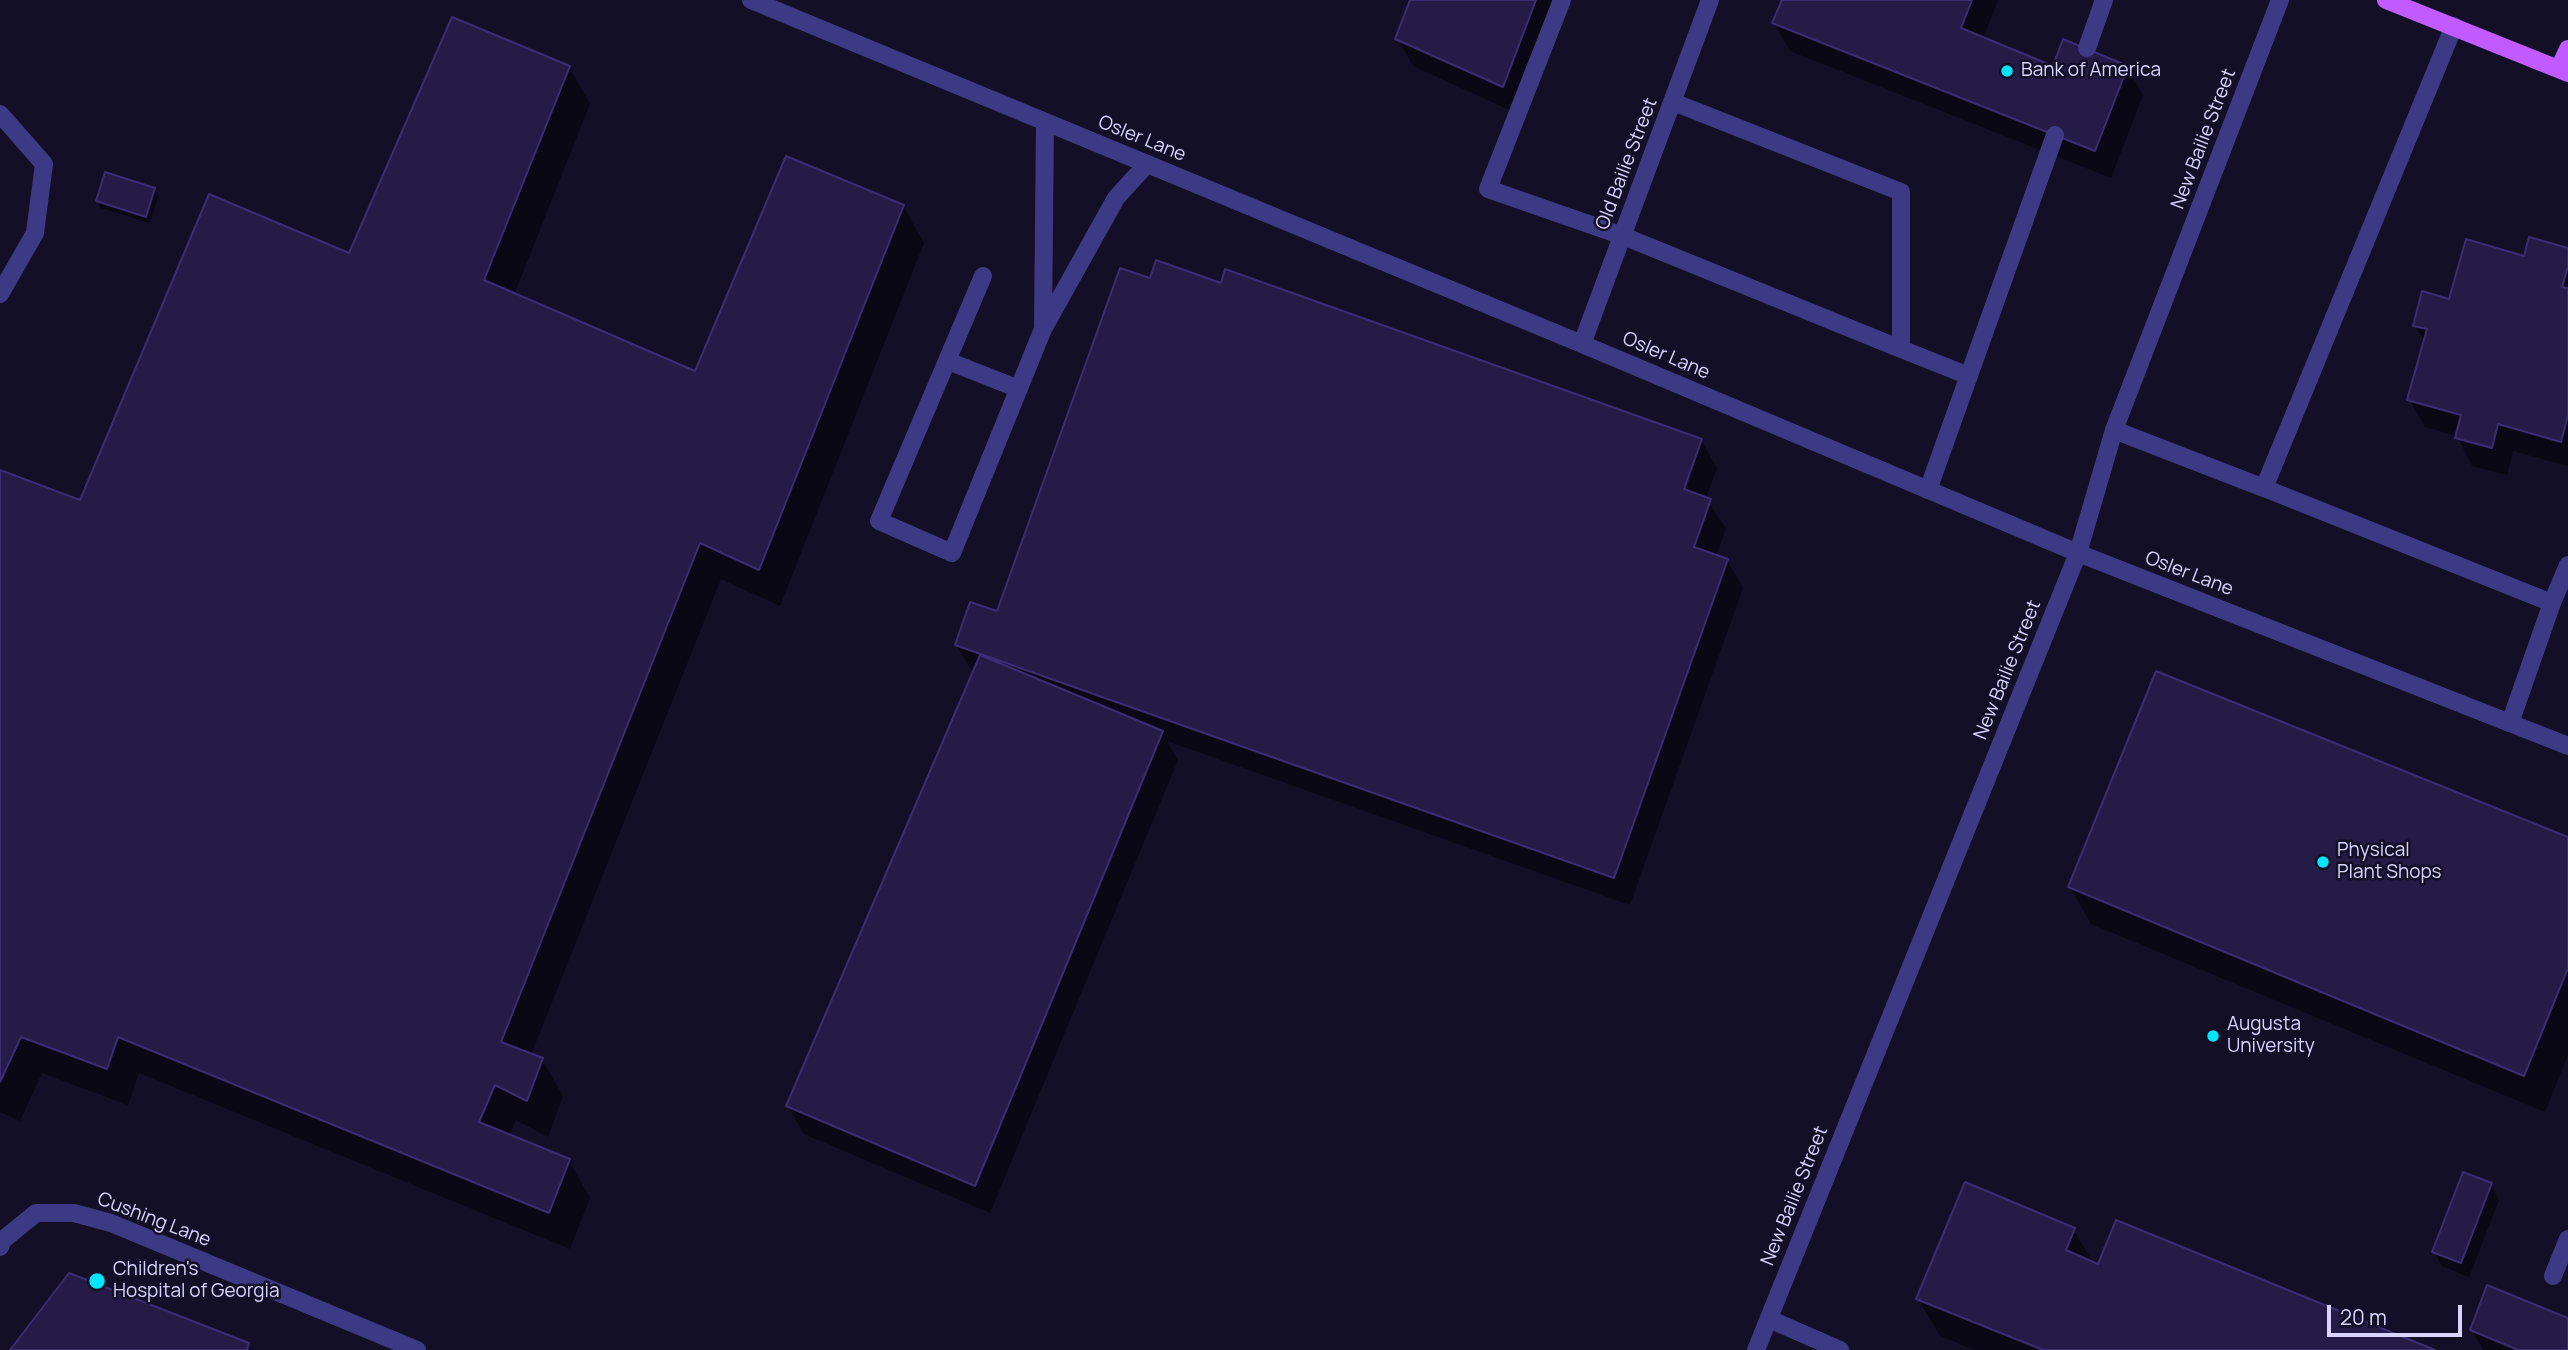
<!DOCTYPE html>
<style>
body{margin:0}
#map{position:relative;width:2568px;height:1350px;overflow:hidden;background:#130f26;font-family:Manrope,sans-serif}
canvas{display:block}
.scale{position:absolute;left:2327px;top:1305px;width:135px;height:32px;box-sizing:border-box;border:4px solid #d9d4ff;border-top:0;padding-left:9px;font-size:21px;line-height:24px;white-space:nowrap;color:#d9d4ff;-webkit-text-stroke:5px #130f26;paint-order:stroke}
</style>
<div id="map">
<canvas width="2568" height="1350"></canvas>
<div class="scale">20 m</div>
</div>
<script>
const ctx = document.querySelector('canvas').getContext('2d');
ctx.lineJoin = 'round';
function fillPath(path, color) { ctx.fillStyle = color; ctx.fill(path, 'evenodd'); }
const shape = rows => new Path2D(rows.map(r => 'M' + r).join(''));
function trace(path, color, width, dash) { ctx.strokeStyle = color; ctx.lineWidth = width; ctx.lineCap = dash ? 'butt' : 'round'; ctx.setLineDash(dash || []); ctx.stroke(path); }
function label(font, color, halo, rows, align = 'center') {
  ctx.font = font + ' Manrope,sans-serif'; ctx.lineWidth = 5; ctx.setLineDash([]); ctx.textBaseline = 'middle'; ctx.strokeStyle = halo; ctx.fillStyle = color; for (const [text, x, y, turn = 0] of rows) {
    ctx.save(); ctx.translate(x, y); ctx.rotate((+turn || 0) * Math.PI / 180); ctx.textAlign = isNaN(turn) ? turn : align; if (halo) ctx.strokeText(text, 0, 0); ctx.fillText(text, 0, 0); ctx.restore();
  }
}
fillPath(shape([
 [1412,0,1562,0,1518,114,1413,66,1397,38],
 [1783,0,1998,0,1983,39,2054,68,2127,67,2143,95,2111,178,1790,51,1774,23],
 [569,67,590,104,514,295,695,374,903,206,924,243,780,606,721,579,531,1055,542,1059,563,1096,548,1137,516,1120,509,1136,569,1161,590,1198,570,1249,139,1073,128,1105,42,1073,20,1121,0,1112,0,472,81,502,350,255],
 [154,190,158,197,150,223,101,208,97,201],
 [2568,250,2568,466,2513,451,2507,475,2472,466,2457,436,2425,427,2409,399,2425,343,2415,325,2450,301,2525,258],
 [1701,440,1717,468,1706,499,1726,528,1716,556,1727,560,1743,588,1630,905,1167,741,1178,760,990,1213,804,1134,788,1106,973,672,956,645,998,613],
 [1694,457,1697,457,1683,498,1679,497],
 [2568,839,2568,1055,2545,1112,2091,924,2070,887],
 [2491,1185,2499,1200,2469,1277,2442,1266,2434,1251],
 [2073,1229,2094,1264,2430,1350,1975,1350,1940,1336,1918,1299],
 [2568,1320,2568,1350,2483,1350,2472,1330]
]), '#0007');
const building = shape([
 [1410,0,1536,0,1503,87,1395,39,1410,0],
 [1782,0,1972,0,1961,28,2053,66,2063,39,2128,66,2095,151,1772,23,1782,0],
 [452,17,570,66,484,280,695,371,786,156,904,205,759,570,700,543,501,1042,543,1058,527,1101,495,1085,479,1122,570,1159,549,1213,118,1037,107,1069,21,1037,0,1082,0,470,80,500,209,194,349,253,452,17],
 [105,172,155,188,146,217,96,201,105,172],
 [2529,237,2568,248,2568,267,2562,287,2568,288,2568,415,2561,442,2498,424,2492,448,2455,438,2461,415,2407,400,2427,329,2413,326,2422,291,2449,299,2466,239,2524,256,2529,237],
 [1156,260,1221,283,1225,269,1702,439,1684,489,1711,499,1694,547,1728,559,1614,878,955,645,970,602,997,611,1120,268,1150,278,1156,260],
 [980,655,1163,731,975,1186,786,1106,980,655],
 [2156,671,2568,837,2568,968,2524,1076,2068,887,2156,671],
 [2463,1172,2492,1183,2461,1263,2432,1252,2463,1172],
 [1965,1182,2075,1228,2066,1250,2098,1264,2116,1220,2435,1350,2043,1350,1916,1299,1965,1182],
 [69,1273,249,1343,247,1350,10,1350,69,1273],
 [2487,1285,2568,1318,2568,1350,2518,1350,2470,1330,2487,1285]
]);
fillPath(building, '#241b47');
trace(building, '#3b2d73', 2);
trace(shape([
 [1562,0,1488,189,1623,236,1901,349,1901,192,1673,102],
 [2087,48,2104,0],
 [0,114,44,164,35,233,0,294],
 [983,276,879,521,952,553,1043,329,1116,198,1147,164],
 [1043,325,1045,122],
 [1901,349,1969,376],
 [948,361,1019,389],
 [2114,430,2264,488,2454,26],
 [2264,488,2552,603,2510,723],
 [1928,490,2055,135],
 [2552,603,2568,565],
 [0,1247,3,1240,36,1213,74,1213,111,1223,417,1350],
 [2553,1276,2568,1239],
 [1769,1319,1840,1350]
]), '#3d3a85', 18);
trace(shape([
 [751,0,1582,344,2078,553,2568,746],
 [1582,344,1710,0],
 [1756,1350,2078,553,2114,430,2280,0]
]), '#3d3a85', 18);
trace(shape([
 [2386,0,2568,73],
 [2559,69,2568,49]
]), '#c25bff', 18);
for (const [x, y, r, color] of [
 [2007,71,7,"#00e5ff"],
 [2323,862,7,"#00e5ff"],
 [2213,1036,7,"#00e5ff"],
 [97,1281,9,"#00e5ff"]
]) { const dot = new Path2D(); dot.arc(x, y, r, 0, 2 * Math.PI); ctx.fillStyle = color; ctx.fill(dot); trace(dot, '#130f26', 2.5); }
label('19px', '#d9d4ff', '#130f26', [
 ["Bank of America",2021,71],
 ["Physical",2337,851],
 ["Plant Shops",2337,873],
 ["Augusta",2227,1025],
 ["University",2227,1047],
 ["Children's",113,1270],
 ["Hospital of Georgia",113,1292]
], 'left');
label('19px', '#d9d4ff', '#130f26', [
 ["Osler Lane",1142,139,22],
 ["New Bailie Street",2204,139,-69],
 ["Old Bailie Street",1627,164,-69],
 ["Osler Lane",1666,356,23],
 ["Osler Lane",2189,574,21],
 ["New Bailie Street",2008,670,-68],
 ["New Bailie Street",1795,1196,-68],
 ["Cushing Lane",154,1220,21]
]);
</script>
